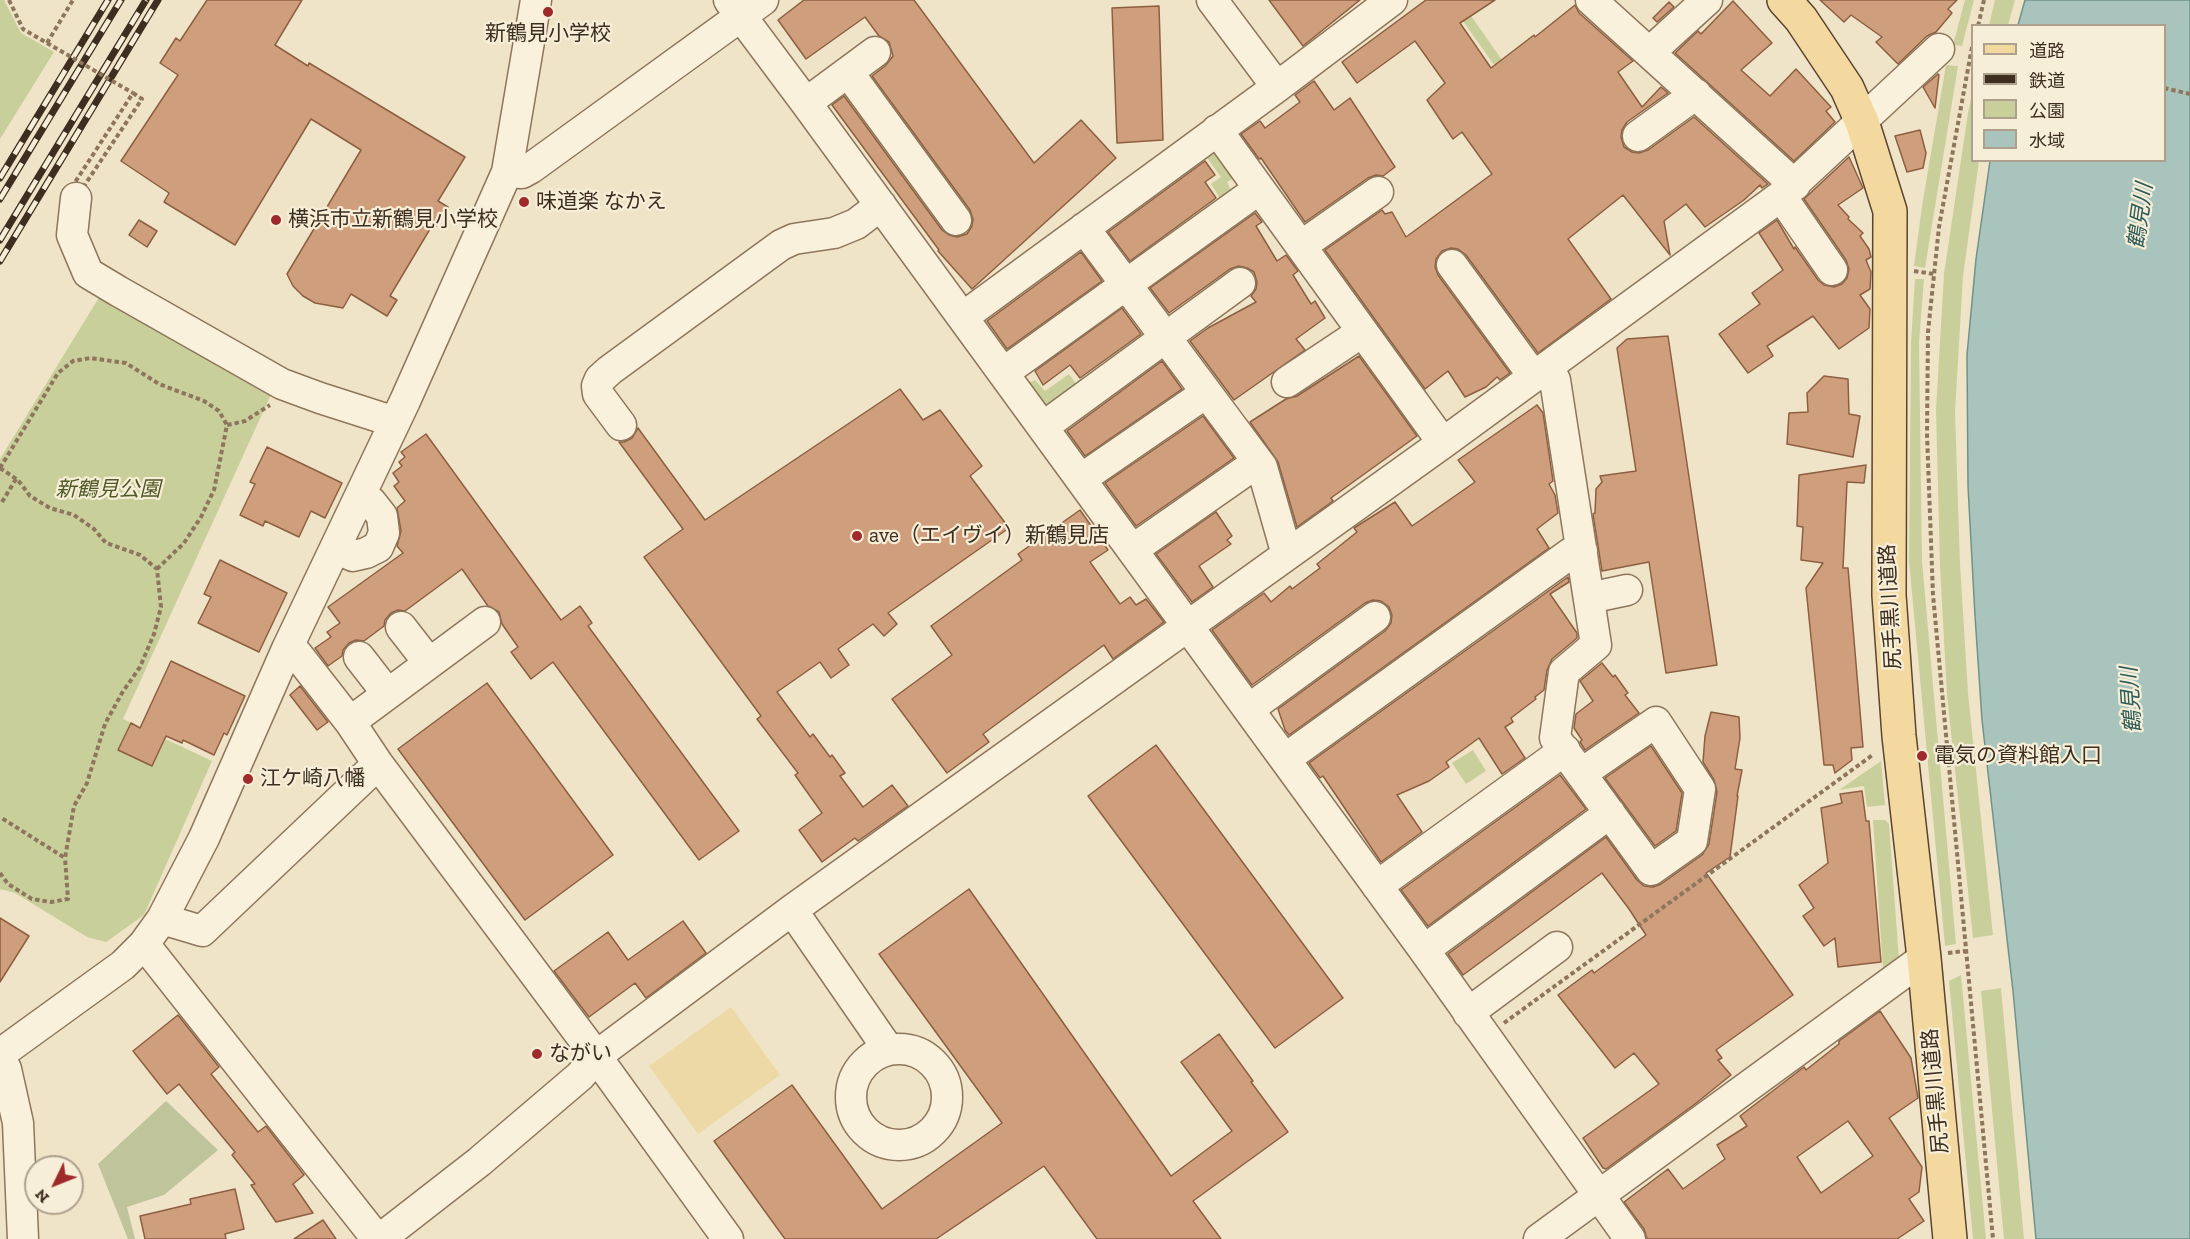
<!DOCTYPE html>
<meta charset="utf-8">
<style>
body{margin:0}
#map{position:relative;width:2190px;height:1239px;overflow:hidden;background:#f0e4c8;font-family:"Zilla Slab","Noto Sans JP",serif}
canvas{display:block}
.legend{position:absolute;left:1971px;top:24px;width:195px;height:138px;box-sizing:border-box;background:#f7eed8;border:2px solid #ada18e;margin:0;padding:8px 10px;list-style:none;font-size:18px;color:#3d2e20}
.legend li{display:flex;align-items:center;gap:12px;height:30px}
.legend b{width:30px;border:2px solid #ada18e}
.north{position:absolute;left:24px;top:1155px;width:60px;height:60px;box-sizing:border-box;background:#f7eed8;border:2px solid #ada18e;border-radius:50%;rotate:227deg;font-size:16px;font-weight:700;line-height:24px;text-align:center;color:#3d2e20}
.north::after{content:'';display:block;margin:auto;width:21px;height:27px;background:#9e2a2b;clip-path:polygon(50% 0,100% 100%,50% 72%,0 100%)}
</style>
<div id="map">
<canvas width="2190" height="1239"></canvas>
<ul class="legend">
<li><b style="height:8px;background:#f3d9a0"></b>道路</li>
<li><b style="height:8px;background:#3d2e20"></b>鉄道</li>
<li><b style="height:16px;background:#c9cf9b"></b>公園</li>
<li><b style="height:16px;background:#a9c4bc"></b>水域</li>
</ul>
<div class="north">N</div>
</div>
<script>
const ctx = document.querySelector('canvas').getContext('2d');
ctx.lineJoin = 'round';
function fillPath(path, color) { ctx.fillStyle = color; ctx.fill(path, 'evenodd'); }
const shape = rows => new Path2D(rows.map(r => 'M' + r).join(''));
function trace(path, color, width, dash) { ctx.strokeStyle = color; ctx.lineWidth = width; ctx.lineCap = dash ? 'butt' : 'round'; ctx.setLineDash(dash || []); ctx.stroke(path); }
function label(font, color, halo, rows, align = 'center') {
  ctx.font = font + ' "Zilla Slab","Noto Sans JP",serif'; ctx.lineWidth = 4.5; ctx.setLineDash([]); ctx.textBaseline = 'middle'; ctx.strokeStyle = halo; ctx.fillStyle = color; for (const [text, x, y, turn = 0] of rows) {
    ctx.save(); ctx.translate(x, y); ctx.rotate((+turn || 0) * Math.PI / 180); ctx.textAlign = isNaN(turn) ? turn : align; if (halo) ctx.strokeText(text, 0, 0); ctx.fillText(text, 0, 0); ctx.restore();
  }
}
fillPath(shape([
 [0,0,4,0,21,33,54,52,0,139],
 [1448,0,1460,0,1546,123,1538,127],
 [1965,0,1974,0,1962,46,1953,45],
 [1995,0,2015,0,2008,25,1989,25],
 [1946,65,1958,66,1925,268,1914,266,1922,206],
 [1972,94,1972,160,1979,161,1963,276,1955,412,1960,564,1968,693,1993,935,1973,938,1947,695,1940,566,1936,410,1944,274,1968,113],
 [1220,149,1237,176,1227,182,1233,195,1223,203,1211,184,1221,177,1205,155],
 [1915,279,1924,279,1919,342,1922,561,1956,944,1945,946,1909,561,1911,342],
 [103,291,274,388,123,719,212,761,144,915,106,942,87,937,15,893,0,889,0,459],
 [1069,374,1079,388,1048,413,1027,384,1035,380,1045,391],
 [1473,750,1486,771,1466,784,1452,763],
 [1881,761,1885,805,1867,807,1864,786,1839,790],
 [1873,820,1885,820,1889,824,1899,960,1883,970],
 [1961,975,1986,1239,1973,1239,1949,981],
 [2001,988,2024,1239,2004,1239,1981,991]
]), '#c9cf9b');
fillPath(shape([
 [731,1007,780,1075,698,1134,649,1066]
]), '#ecd9a5');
fillPath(shape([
 [166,1101,218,1150,164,1195,127,1207,135,1239,128,1239,98,1164]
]), '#bfc49a');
const water = shape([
 [2025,0,2190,0,2190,1239,2036,1239,2013,991,1982,720,1975,616,1968,486,1967,355,1976,259,1990,161,2164,160,2164,26,2018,25,2025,0]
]);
fillPath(water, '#a9c4bc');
trace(water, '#6f938a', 1.5);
const building = shape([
 [207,0,302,0,275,45,308,66,309,63,465,157,438,201,448,207,436,226,433,224,390,296,397,300,387,316,351,294,343,308,315,303,303,296,293,286,287,274,361,150,311,119,235,245,164,202,169,193,121,161,178,75,160,63,176,38,180,41,207,0],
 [804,0,914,0,1034,163,1081,120,1116,158,972,289,938,251,939,250,832,105,844,96,942,230,949,235,957,237,967,234,972,226,973,219,970,210,872,76,885,66,893,56,889,42,879,36,865,17,806,59,778,20,804,0],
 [1269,0,1360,0,1303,46,1269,0],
 [1426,0,1495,0,1460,23,1491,68,1534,35,1535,37,1575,5,1579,13,1633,61,1618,72,1642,107,1661,87,1668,93,1627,122,1622,130,1621,137,1624,147,1632,152,1639,153,1648,150,1694,117,1768,184,1762,188,1760,185,1744,200,1705,227,1686,204,1664,221,1670,255,1623,195,1568,239,1611,299,1538,353,1466,255,1458,249,1451,248,1442,251,1436,259,1435,267,1438,275,1510,373,1500,380,1497,377,1486,387,1465,397,1448,371,1425,389,1325,250,1382,210,1385,214,1392,212,1406,237,1492,174,1462,132,1453,139,1427,100,1445,83,1415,41,1357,83,1342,62,1426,0],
 [1820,0,1957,0,1948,9,1952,13,1936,32,1927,36,1898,64,1876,42,1882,37,1851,15,1844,22,1820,0],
 [1733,1,1772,43,1741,70,1770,96,1796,69,1831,107,1826,111,1835,122,1794,161,1675,53,1698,31,1701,34,1733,1],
 [1669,2,1674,7,1657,22,1653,18,1669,2],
 [1159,6,1163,140,1117,143,1112,8,1159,6],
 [1938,74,1939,75,1935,108,1923,87,1938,74],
 [1314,81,1334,110,1350,98,1395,167,1383,176,1376,175,1368,178,1305,222,1261,158,1259,159,1241,134,1260,121,1265,128,1300,102,1295,95,1314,81],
 [1920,130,1926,153,1923,168,1907,172,1895,136,1920,130],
 [1849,157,1863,188,1838,205,1849,217,1848,219,1863,233,1860,236,1869,249,1871,257,1866,260,1871,272,1870,289,1860,295,1870,309,1869,328,1839,349,1813,316,1767,346,1773,356,1748,373,1719,334,1760,304,1752,293,1783,270,1759,233,1777,220,1794,249,1795,247,1818,280,1824,285,1834,287,1842,284,1847,278,1849,269,1846,260,1804,199,1849,157],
 [1205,161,1215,175,1205,182,1216,198,1130,261,1108,232,1205,161],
 [1255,213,1262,222,1256,226,1277,261,1286,255,1298,271,1293,275,1311,304,1315,301,1325,318,1296,339,1305,350,1234,400,1190,341,1208,328,1256,302,1251,296,1256,289,1257,282,1254,272,1247,268,1239,266,1230,269,1169,313,1150,288,1255,213],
 [139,220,157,231,147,247,129,235,139,220],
 [1081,252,1102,281,1007,349,987,321,1081,252],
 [1122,308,1141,334,1080,378,1070,365,1043,385,1035,371,1122,308],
 [1668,336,1717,665,1666,673,1649,562,1602,571,1593,514,1595,513,1596,489,1602,482,1600,476,1636,471,1617,348,1627,339,1668,336],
 [1359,356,1417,436,1331,498,1333,501,1297,527,1278,462,1250,422,1286,399,1297,396,1359,356],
 [1162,361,1182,389,1085,456,1067,431,1162,361],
 [1824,376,1848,379,1849,414,1860,416,1853,457,1787,444,1789,413,1808,412,1807,393,1824,376],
 [900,389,923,420,940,410,982,466,970,476,1009,528,888,613,897,624,884,636,873,624,838,649,849,665,831,678,820,662,777,692,810,737,813,734,830,757,832,755,845,773,840,776,863,807,892,785,908,806,858,841,855,838,822,862,799,830,822,813,795,775,798,773,757,719,761,716,644,557,683,529,619,442,624,442,632,438,638,428,705,520,900,389],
 [1537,405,1543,413,1553,481,1549,484,1555,495,1558,513,1537,529,1549,548,1289,735,1285,730,1278,709,1385,631,1391,623,1392,615,1389,607,1381,601,1373,600,1365,603,1252,685,1212,630,1264,593,1271,602,1290,586,1292,589,1320,568,1317,564,1357,532,1354,528,1395,502,1412,526,1475,482,1458,460,1537,405],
 [1203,416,1234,458,1136,526,1105,483,1203,416],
 [426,434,561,620,580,606,592,623,588,626,739,831,699,860,553,662,531,679,511,652,518,647,502,624,499,612,488,606,462,569,405,611,398,610,391,613,385,620,384,626,364,641,356,640,349,643,343,650,342,656,328,666,315,648,331,637,327,632,340,623,328,607,403,553,397,546,401,531,397,508,405,501,394,486,399,482,393,473,402,466,399,462,405,457,401,452,426,434],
 [267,447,342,483,325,518,311,511,299,537,265,521,263,526,240,515,255,484,250,482,267,447],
 [1866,465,1864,483,1847,482,1843,568,1848,568,1863,747,1851,748,1852,760,1835,773,1833,765,1824,765,1806,588,1823,563,1801,560,1803,527,1797,526,1799,475,1866,465],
 [1080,510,1108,550,1090,562,1120,604,1130,597,1136,605,1146,599,1164,622,1113,659,1104,645,983,734,989,742,947,773,892,699,952,655,931,626,1022,560,1018,554,1080,510],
 [1216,512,1232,536,1227,540,1231,544,1199,566,1213,587,1192,602,1156,554,1216,512],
 [220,560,287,593,259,652,198,623,211,597,204,594,220,560],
 [1568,577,1569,582,1550,594,1577,633,1577,638,1552,659,1547,670,1544,690,1535,697,1536,699,1511,718,1513,722,1505,727,1525,758,1502,774,1479,738,1446,762,1449,767,1429,781,1397,795,1422,832,1381,862,1323,776,1320,778,1309,763,1568,577],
 [171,661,245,696,227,735,224,733,214,755,183,740,182,743,166,736,152,766,118,750,131,723,140,728,171,661],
 [1602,663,1613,677,1615,675,1628,693,1625,695,1639,713,1585,750,1580,742,1582,740,1574,728,1576,714,1593,701,1580,681,1602,663],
 [487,683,613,855,525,920,398,749,487,683],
 [300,686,328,722,317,730,290,695,300,686],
 [1711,712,1739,717,1740,738,1735,769,1742,770,1737,796,1738,796,1730,857,1706,873,1793,995,1716,1050,1722,1058,1718,1060,1731,1075,1695,1104,1606,1169,1603,1168,1583,1138,1659,1084,1634,1053,1615,1068,1558,995,1592,970,1594,973,1646,935,1629,909,1602,873,1463,975,1448,954,1606,837,1637,880,1644,886,1653,887,1661,884,1702,855,1709,844,1717,792,1714,780,1703,762,1705,736,1711,712],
 [1156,745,1343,998,1275,1048,1088,796,1156,745],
 [1651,746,1682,793,1676,831,1655,846,1605,778,1651,746],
 [1560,775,1586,809,1428,926,1401,890,1560,775],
 [1862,791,1866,821,1869,821,1881,962,1838,967,1835,938,1824,946,1803,916,1814,908,1799,885,1828,863,1821,808,1842,803,1840,794,1862,791],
 [969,889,1171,1176,1232,1131,1181,1062,1219,1034,1253,1081,1251,1082,1288,1132,1193,1201,1221,1239,1097,1239,1044,1166,936,1239,785,1239,714,1141,792,1085,882,1209,1002,1123,879,954,969,889],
 [0,918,29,936,0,982,0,918],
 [683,921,706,953,646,998,635,983,589,1017,554,971,608,932,628,960,683,921],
 [1880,1011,1911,1058,1918,1098,1889,1118,1922,1167,1919,1192,1909,1199,1924,1221,1897,1239,1647,1239,1644,1229,1624,1202,1668,1169,1683,1189,1725,1159,1717,1145,1747,1126,1740,1116,1804,1067,1806,1070,1839,1044,1839,1041,1880,1011],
 [1848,1121,1873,1156,1821,1193,1797,1157,1848,1121],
 [178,1015,219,1067,211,1074,258,1132,266,1126,304,1175,293,1184,313,1213,276,1222,251,1185,255,1184,232,1155,235,1152,179,1084,167,1094,133,1051,178,1015],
 [235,1189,244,1229,225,1234,226,1239,145,1239,140,1216,191,1204,190,1199,235,1189],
 [323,1220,336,1239,294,1239,323,1220]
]);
fillPath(building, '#cf9f7d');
trace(building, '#8d5f41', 1.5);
const minor = shape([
 [729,0,806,103,1424,950,1630,1239],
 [1212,0,1277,87],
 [1591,0,1795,185],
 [1650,52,1707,0],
 [848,72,956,220],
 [806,103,875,52],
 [1217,130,1443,443],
 [1638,136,1696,94],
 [507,172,522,173,531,168,763,0],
 [1781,196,1832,270],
 [76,198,72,235,88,273,118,291,282,384,320,398,395,422],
 [1084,228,1262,467,1287,555],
 [1301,246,1378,192],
 [1452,265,1534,377],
 [963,317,1277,87,1392,0],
 [1547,367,1555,380,1596,645,1564,672,1555,738,1651,870,1692,841,1700,789,1656,722,1582,773],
 [1003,373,1259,189],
 [1287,382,1362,332],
 [621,425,598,394,597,386,600,379,610,370,781,245,794,239,834,233,856,224,881,205],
 [1043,427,1240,283],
 [1081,479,1206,393],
 [336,548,353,556,366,553,378,547,384,533,382,516,371,502,361,495],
 [1132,550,1258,462],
 [1589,598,1627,590],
 [401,627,429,663],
 [287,649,297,654,350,722,378,764,585,1041,728,1239],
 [359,657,387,693],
 [1249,709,1375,617],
 [350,722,485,622],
 [1285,759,1571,553,1582,551],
 [1377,886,1565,750],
 [792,910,888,1049],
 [162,919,202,931,378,764],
 [144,944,377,1239],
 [1424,950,1610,813],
 [1468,1013,1557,947],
 '851 1097a48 48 0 1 1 96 0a48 48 0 1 1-96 0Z',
 [0,1054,123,965,144,944,162,919,204,838,287,649,405,401,507,172,536,0],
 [0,1059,6,1069,18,1123,23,1239],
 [380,1239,479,1162,580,1076,596,1057,607,1048,792,910,1443,443,1781,196,1939,49],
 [1539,1239,1924,958]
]);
const major = shape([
 [1784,0,1801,19,1847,88,1862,122,1890,211,1889,595,1899,736,1924,958,1950,1239]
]);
trace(minor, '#8d765c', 33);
trace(major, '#5b4430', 36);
trace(shape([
 [9,0,23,29,47,43,73,0],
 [1978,26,1984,0],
 [1972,47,1939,227,1928,332,1927,434,1933,595,1993,1239],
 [2164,88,2190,94],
 [133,93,142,99,76,198,70,190,133,93],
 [1914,271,1934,274],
 [0,468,18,480,30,496,50,508,74,515,94,529,106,543,140,555,157,569,161,607,154,634,140,667,122,693,105,724,87,783,74,806,65,858,0,817],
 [0,468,58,373,73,361,90,358,126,363,159,384,204,401,219,411,227,425],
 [2,502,16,479],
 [157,569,184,543,201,517,214,490,227,425,245,421,270,405],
 [0,873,8,884,32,899,51,902,68,899,65,858],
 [1948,953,1965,951],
 [1504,1023,1874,754]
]), '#8d765c', 4, [4.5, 3]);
trace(minor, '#faf1dc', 30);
trace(major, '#f3d9a0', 33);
const rail = shape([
 [0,178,108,0],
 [0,199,121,0],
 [0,240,146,0],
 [0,261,158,0]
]);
trace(rail, '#3d2e20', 7);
trace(rail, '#f7eed8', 4.5, [14]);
trace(shape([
 [47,43,133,93]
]), '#8d765c', 4, [4.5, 3]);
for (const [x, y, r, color] of [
 [548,12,6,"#9e2a2b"],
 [524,202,6,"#9e2a2b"],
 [276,220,6,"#9e2a2b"],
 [857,536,6,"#9e2a2b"],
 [1922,756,6,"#9e2a2b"],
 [248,779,6,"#9e2a2b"],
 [537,1054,6,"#9e2a2b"]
]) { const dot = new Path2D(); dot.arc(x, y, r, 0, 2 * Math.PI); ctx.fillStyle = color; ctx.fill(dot); trace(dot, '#f7eed8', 2); }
label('21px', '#3d2e20', '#f7eed8', [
 ["新鶴見小学校",548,34,"center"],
 ["味道楽 なかえ",536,202],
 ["横浜市立新鶴見小学校",288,220],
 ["ave（エイヴイ）新鶴見店",869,536],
 ["電気の資料館入口",1934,756],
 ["江ケ崎八幡",260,779],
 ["ながい",549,1054]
], 'left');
label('italic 21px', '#4d5a26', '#f7eed8', [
 ["新鶴見公園",108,490]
]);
label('21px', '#3d2e20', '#f7eed8', [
 ["尻手黒川道路",1891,607,-93],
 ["尻手黒川道路",1936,1091,-95]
]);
label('italic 22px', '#2f5d5a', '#f7eed8', [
 ["鶴見川",2141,216,-82],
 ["鶴見川",2132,700,-94]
]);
</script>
